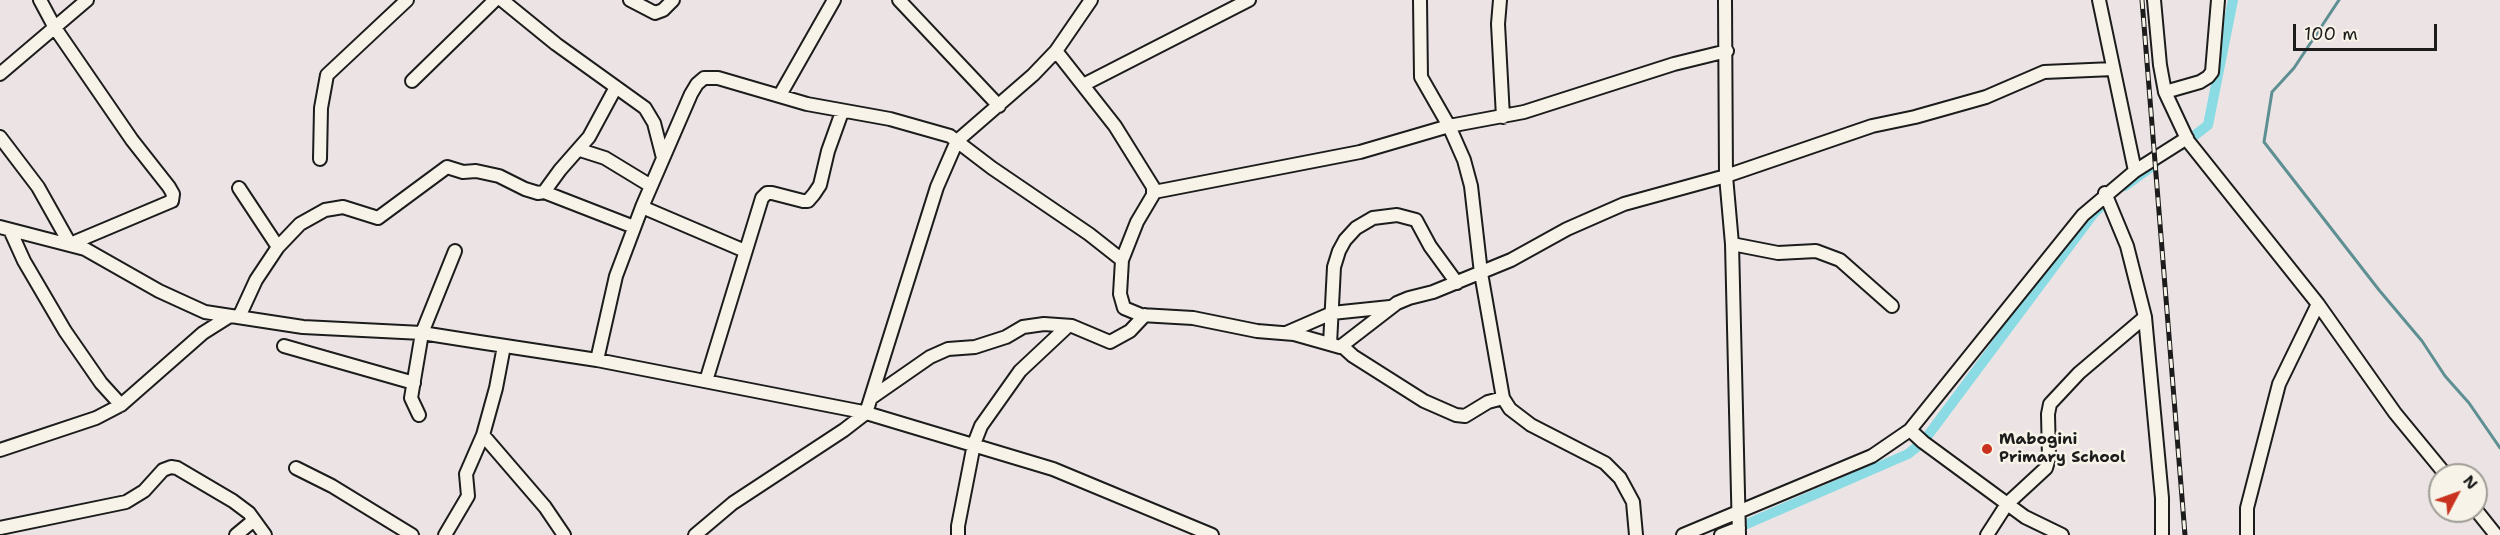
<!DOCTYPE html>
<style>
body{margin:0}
#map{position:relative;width:2500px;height:535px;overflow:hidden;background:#ece4e4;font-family:"Shantell Sans",sans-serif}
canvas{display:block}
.north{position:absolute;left:2428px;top:463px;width:60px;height:60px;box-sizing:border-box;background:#f7f3e8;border:2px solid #9f9d96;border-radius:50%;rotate:49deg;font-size:16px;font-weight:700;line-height:24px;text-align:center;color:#1c1c1c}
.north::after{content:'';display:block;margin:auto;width:21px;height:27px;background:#c8321e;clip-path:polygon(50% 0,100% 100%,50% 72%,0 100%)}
.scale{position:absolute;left:2293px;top:24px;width:144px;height:27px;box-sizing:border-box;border:3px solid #1c1c1c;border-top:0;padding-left:8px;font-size:18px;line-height:21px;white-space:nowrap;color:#1c1c1c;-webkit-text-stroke:4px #f7f3e8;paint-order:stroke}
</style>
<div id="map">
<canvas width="2500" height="535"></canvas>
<div class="north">N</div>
<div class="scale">100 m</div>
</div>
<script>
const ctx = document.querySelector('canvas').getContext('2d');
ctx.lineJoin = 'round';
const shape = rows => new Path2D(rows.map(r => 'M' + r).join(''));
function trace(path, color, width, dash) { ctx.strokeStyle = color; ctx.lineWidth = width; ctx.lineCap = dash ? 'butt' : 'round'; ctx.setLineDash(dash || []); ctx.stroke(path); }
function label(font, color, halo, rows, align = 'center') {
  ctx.font = font + ' "Shantell Sans",sans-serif'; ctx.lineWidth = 5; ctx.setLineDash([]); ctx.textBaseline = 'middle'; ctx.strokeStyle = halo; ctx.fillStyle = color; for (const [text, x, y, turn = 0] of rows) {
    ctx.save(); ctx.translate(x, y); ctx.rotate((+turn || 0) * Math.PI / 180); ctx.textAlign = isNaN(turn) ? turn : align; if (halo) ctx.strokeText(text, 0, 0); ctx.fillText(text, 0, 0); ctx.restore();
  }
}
trace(shape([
 [2339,0,2294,68,2272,92,2264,142,2379,290,2422,341,2445,376,2469,403,2500,448]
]), '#5e8f93', 3);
trace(shape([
 [2181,146,2208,125,2233,0],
 [2125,186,2154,165],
 [1733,530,1908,454,1923,442,2094,213,2104,204]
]), '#8adbe3', 10);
const minor = shape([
 [502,0,556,44,645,108,654,123,663,158],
 [630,0,655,13,663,10,673,0],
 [899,0,999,106],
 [1420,0,1421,77,1449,126,1464,160,1471,186,1481,273,1503,398,1510,409,1531,425,1605,463,1620,478,1633,502,1636,535],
 [1500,0,1498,24,1503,117],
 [1725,0,1726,176,1732,244,1739,535],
 [2099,0,2135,171],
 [2154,0,2160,65,2165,92,2188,141,2318,304,2395,413,2446,475],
 [1056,51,1115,126,1153,187,1153,195,1137,222,1122,260,1120,294,1124,308,1141,315,1193,318,1257,331,1294,334,1340,347,1397,303,1409,298,1433,292,1511,260,1567,229,1624,204,1726,176,1872,126,1915,117,1986,97,2044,72,2113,69],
 [0,74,87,0],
 [412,81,495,0],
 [1083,85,1249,0],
 [2165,92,2200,82,2208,77,2212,72,2218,0],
 [780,95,834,0],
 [0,137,38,187,70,244,172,201,173,194,169,187,132,140,55,28,40,0],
 [580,150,605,158,651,186],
 [320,159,321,108,327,75,407,0],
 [239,188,278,247],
 [544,192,634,227],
 [1154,192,1360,152,1449,126,1524,112,1674,64,1727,51],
 [2105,193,2127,246,2145,317,2162,498,2162,535],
 [642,207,745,251],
 [0,227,85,249,159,291,205,312,303,327,422,333,479,342,597,360,863,412,1053,469,1212,535],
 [10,230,24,261,65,331,101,383,121,405],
 [1732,244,1778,253,1816,251,1840,260,1892,306],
 [239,317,256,280,278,247,300,224,325,210,343,207,378,218,447,167,463,172,476,171,499,176,525,189,538,193,544,192,560,170,589,137,616,87],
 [1286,333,1332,313,1390,307],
 [1330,344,1334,267,1339,251,1345,240,1356,228,1373,218,1397,215,1416,220,1430,246,1457,283],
 [284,346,414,383],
 [1342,346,1353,356,1424,401,1456,415,1465,416,1488,402,1503,398],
 [597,360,616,276,642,207,691,94,697,84,704,78,718,78,807,104,890,119,950,136,992,168,1089,234,1122,260],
 [706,381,762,198,767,193,772,193,803,201,808,201,814,194,820,185,828,151,842,112],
 [871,398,930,357,948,349,975,347,1006,337,1023,327,1044,324,1072,326,1110,342,1130,331,1145,315],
 [419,415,411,398,422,333,455,251],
 [1910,430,1923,442,2025,517,2062,535],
 [483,435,545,507,564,535],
 [0,450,96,418,121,405,203,333,230,316],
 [296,468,332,486,412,535],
 [2476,510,2496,535],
 [0,528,126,502,144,491,163,470,171,467,177,468,233,501,249,513,265,535],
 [236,535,254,520],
 [445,535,468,496,466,474,483,435,496,388,504,346],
 [695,535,733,503,844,430,866,413,937,187,957,141,1033,75,1056,51,1091,0],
 [958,535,958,526,974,444,981,426,1020,371,1068,326],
 [1683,535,1872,456,1910,430,2083,215,2135,171,2187,138],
 [1721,535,1739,528],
 [1987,535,2007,504,2046,468,2049,458,2048,414,2050,404,2079,373,2145,317],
 [2247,535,2247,508,2279,384,2318,304]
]);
trace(minor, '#1c1c1c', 16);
trace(minor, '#f7f3e8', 12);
const rail = shape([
 [2142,0,2185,535]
]);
trace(rail, '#1c1c1c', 5);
trace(rail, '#f7f3e8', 3, [9]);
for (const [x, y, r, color] of [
 [1987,449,6,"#c8321e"]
]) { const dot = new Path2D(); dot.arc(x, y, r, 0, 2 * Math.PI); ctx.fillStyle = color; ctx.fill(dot); trace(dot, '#f7f3e8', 2); }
label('bold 16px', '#1c1c1c', '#f7f3e8', [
 ["Mabogini",1999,440],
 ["Primary School",1999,458]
], 'left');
</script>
